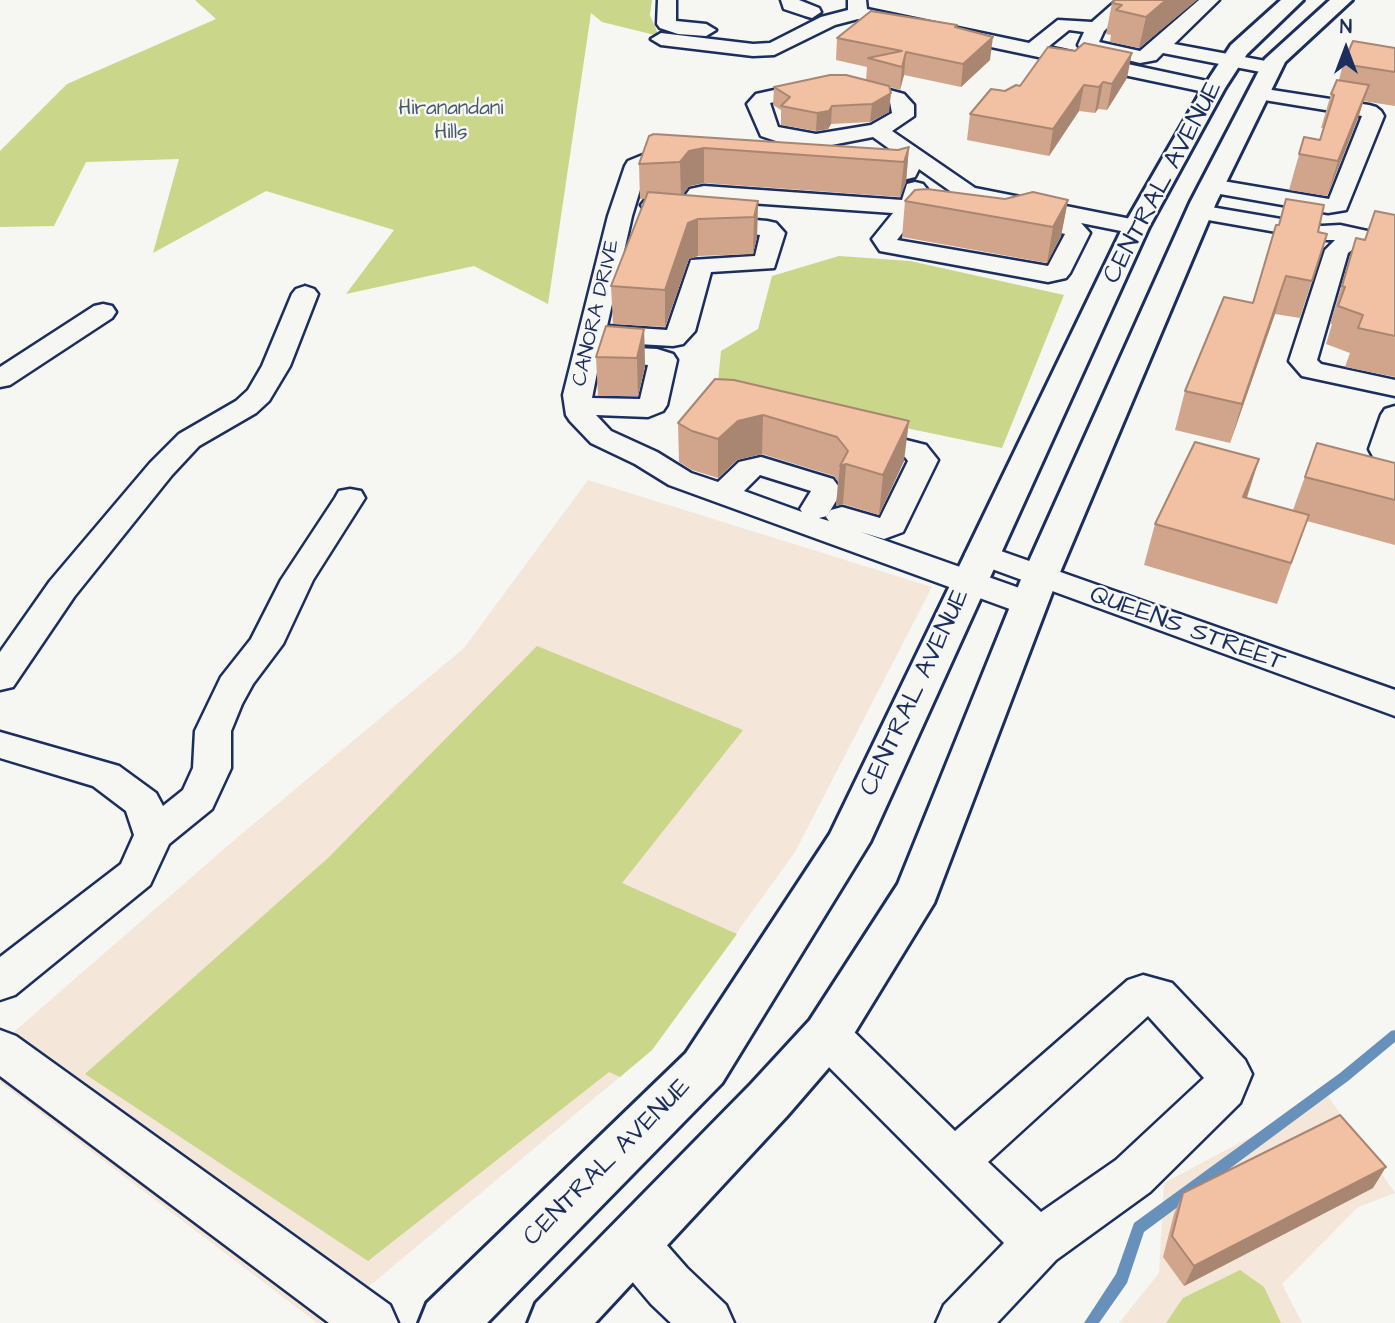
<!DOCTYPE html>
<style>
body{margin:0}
#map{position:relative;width:1395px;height:1323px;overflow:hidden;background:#f6f6f2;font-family:"Architects Daughter",sans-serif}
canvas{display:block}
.north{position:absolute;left:1311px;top:14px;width:70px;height:70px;-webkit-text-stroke:5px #f6f6f2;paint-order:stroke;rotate:0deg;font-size:19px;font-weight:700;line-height:28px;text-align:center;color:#1b2f5e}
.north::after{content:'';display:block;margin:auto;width:24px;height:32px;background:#1b2f5e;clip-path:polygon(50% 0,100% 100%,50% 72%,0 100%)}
</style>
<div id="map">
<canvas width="1395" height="1323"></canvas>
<div class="north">N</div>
</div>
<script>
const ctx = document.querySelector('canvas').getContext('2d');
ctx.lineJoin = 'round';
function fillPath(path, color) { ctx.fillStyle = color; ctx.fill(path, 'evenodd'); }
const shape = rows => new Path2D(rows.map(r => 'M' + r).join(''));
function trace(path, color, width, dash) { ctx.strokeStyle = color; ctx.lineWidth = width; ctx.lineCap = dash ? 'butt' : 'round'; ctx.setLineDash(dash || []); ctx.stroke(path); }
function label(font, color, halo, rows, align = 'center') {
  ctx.font = font + ' "Architects Daughter",sans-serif'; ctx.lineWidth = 5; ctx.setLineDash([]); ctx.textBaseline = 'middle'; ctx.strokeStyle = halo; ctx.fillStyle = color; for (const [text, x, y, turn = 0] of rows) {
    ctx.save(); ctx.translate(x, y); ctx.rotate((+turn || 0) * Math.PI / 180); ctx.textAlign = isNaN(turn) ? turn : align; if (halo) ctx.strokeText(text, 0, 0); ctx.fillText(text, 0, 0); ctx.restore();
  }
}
fillPath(shape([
 [588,480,932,587,795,852,652,1050,325,1323,317,1323,0,1082,0,1044,232,842,464,648],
 [1328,1096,1395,1193,1358,1207,1282,1284,1302,1323,1119,1323,1159,1273,1164,1183]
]), '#f5e6da');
fillPath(shape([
 [195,0,652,0,650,15,659,36,602,22,591,13,548,304,474,266,346,294,394,230,266,191,153,253,179,159,86,162,54,226,0,227,0,151,67,84,216,19],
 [839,256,910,261,1064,295,1002,448,805,407,716,402,721,351,758,329,772,276],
 [537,646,743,730,622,883,737,934,652,1050,620,1077,609,1072,368,1261,85,1074,328,858],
 [1240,1270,1264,1287,1281,1323,1166,1323,1183,1298]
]), '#cad689');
fillPath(shape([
 [1395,1030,1395,1042,1348,1081,1144,1232,1127,1283,1099,1323,1084,1323,1116,1274,1134,1223,1340,1073,1391,1031,1395,1030]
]), '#6790ba');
const minor = shape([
 [658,0,676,0,676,21,706,24,716,30,706,36,678,34,660,28,657,24,658,0],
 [781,0,799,0,819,8,821,12,812,18,805,16,784,9,781,0],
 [848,0,866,0,867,9,1029,43,1058,20,1092,22,1117,0,1137,0,1104,31,1099,42,1140,51,1199,0,1219,0,1174,44,1271,62,1278,64,1281,68,1278,72,1271,74,1163,53,1156,60,1140,63,1081,49,1078,45,1084,32,1069,30,1048,47,1221,84,1224,88,1221,92,1214,94,858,19,835,25,774,55,753,56,661,45,651,39,661,33,753,44,770,43,821,17,848,10,848,0],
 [829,78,846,78,904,94,914,105,914,116,892,131,975,188,1136,220,1145,222,1148,227,1145,232,1136,234,1081,223,1090,233,1070,273,1066,278,1048,282,880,251,872,239,893,213,707,200,701,209,684,214,645,210,641,205,645,200,682,200,690,189,704,186,902,200,907,184,915,182,923,184,927,189,922,208,960,214,964,219,960,224,952,226,923,222,910,223,897,240,1048,266,1065,234,1033,226,1029,221,1033,216,1039,214,960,198,919,169,915,177,895,182,850,178,847,173,850,168,858,166,896,168,898,155,873,137,816,148,782,143,761,136,747,104,756,94,829,78],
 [829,90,845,90,890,102,892,113,871,125,816,134,778,127,770,103,829,90],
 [1259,88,1369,105,1376,107,1381,111,1384,116,1346,210,1328,213,1203,191,1199,186,1203,181,1211,179,1329,199,1362,116,1252,98,1249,94,1252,90,1259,88],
 [650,152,684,155,692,157,695,162,692,167,684,169,653,166,646,170,632,216,607,326,667,330,691,260,755,256,760,235,702,228,698,223,702,218,710,216,767,221,776,223,785,233,774,268,711,272,695,331,683,344,673,346,603,342,592,398,640,399,648,365,606,361,602,355,606,349,616,347,657,349,673,354,677,360,667,405,663,411,648,417,596,415,611,431,657,452,691,473,718,482,739,462,761,457,833,479,842,491,827,516,819,518,829,521,826,517,831,510,842,507,880,518,908,461,905,457,848,443,843,437,848,431,858,428,926,445,938,460,903,532,884,539,861,532,1042,596,1047,604,1042,612,1030,615,1018,612,669,485,635,464,591,443,570,421,566,415,563,395,608,216,625,166,628,161,650,152],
 [760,475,811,491,800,509,802,512,744,491,760,475],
 [1199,205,1322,226,1340,225,1395,237,1395,251,1360,244,1348,253,1317,360,1321,364,1395,380,1395,396,1302,376,1289,361,1325,250,1335,240,1322,240,1191,217,1187,212,1191,207,1199,205],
 [305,286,314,289,318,294,290,366,269,401,256,413,199,446,172,475,74,597,13,687,0,690,0,652,50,581,150,463,179,434,236,401,248,390,262,366,292,294,296,289,305,286],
 [103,304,112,306,116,312,112,318,10,385,0,387,0,367,94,306,103,304],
 [1395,406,1395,470,1378,466,1369,449,1381,415,1385,409,1395,406],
 [350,489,361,491,365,498,313,580,283,644,253,684,242,704,231,731,231,768,212,809,169,844,150,885,15,995,0,1000,0,957,121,864,134,835,126,811,93,786,0,758,0,732,119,766,156,793,163,806,183,790,193,768,195,731,221,677,251,639,281,580,335,498,339,491,350,489],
 [981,544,1395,690,1395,716,970,561,965,554,970,547,981,544],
 [1143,975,1172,983,1245,1060,1252,1074,1240,1103,1150,1192,1056,1260,997,1323,936,1323,944,1305,1004,1243,811,1049,805,1035,811,1021,827,1016,843,1021,955,1131,1128,980,1143,975],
 [1148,1016,1204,1078,1116,1160,1041,1212,988,1162,1148,1016],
 [0,1030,16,1036,390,1305,398,1323,329,1323,0,1076,0,1030],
 [632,1219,650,1226,687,1268,726,1305,734,1323,671,1323,651,1304,614,1260,607,1243,614,1226,632,1219]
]);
const secondary = shape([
 [1281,0,1303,0,1247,54,1225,88,1149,227,870,842,722,1083,487,1323,419,1323,427,1303,686,1053,830,834,1123,227,1203,88,1231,45,1281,0],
 [1330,0,1352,0,1285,62,1216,203,1058,577,934,903,844,1050,787,1116,595,1323,528,1323,536,1303,751,1084,810,1020,898,884,1022,577,1190,203,1265,59,1330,0]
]);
trace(minor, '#1b2f5e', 5);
trace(secondary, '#1b2f5e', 6);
fillPath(minor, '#f6f6f2');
fillPath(secondary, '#f6f6f2');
fillPath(shape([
 [1197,0,1139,48,1110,42,1111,35,1106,34,1112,3],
 [957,27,990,60,961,87,904,75,900,90,890,87,889,112,870,122,831,124,828,129,816,131,781,125,781,110,773,105,774,87,866,80,867,67,836,60,837,38],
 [1395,48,1395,106,1363,101,1358,118,1327,196,1289,190,1304,137,1320,140,1324,128,1321,128,1331,94,1339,80,1343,64],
 [1127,78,1107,110,1098,109,1095,113,1079,111,1049,156,967,140,970,114,1005,91],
 [649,136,898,150,909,147,906,182,900,197,704,183,689,186,682,195,758,201,757,237,753,254,698,256,689,259,665,327,613,324,611,286,646,199,640,199,639,164],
 [1005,199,1068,200,1061,236,1047,263,902,237,905,201],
 [1395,215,1395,377,1345,367,1350,353,1326,344,1332,324,1330,324,1356,238,1365,240],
 [1318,232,1327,234,1300,318,1275,314,1230,443,1175,430,1185,391,1253,303],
 [644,329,645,367,638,396,598,396,596,357],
 [715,379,904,461,879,515,843,504,836,506,838,482,834,476,762,454,737,460,718,478,692,470,679,462,678,423],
 [1317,443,1395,463,1395,545,1307,521,1277,604,1144,565,1155,524,1259,459,1247,498,1293,510],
 [1373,1188,1184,1286,1163,1257,1174,1214,1183,1193]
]), '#d0a58b');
fillPath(shape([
 [1166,0,1197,0,1139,48,1146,17],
 [993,37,990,60,961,87,963,64],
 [906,52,904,75,900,90,902,67],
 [1132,53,1127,78,1107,110,1112,84],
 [1103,82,1098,109,1095,113,1099,87],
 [1084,85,1079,111,1049,156,1053,129],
 [1369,85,1358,118,1327,196,1338,161],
 [891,93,889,112,870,122,872,104],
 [832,106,831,124,828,129,816,131,817,113],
 [909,147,906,182,900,197,904,162],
 [704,148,704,183,689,186,681,197,680,162,689,151],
 [1068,200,1061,236,1047,263,1053,227],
 [758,201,757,237,753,254,754,217],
 [698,219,698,256,689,259,665,327,665,290,688,223],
 [1286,276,1275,314,1230,443,1242,404],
 [644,329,645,367,638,396,637,358],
 [763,415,762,454,737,460,718,478,718,439,738,421],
 [909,421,904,461,879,515,883,475],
 [1259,459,1246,499,1243,497],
 [846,464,843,504,836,506,840,466],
 [1386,1167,1373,1188,1184,1286,1194,1266]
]), '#a98671');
const building = shape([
 [1115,0,1166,0,1146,17,1116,10,1122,5,1112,3,1115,0],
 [871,11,957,25,955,27,993,37,963,64,906,52,902,67,868,58,902,51,837,38,871,11],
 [1353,41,1395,48,1395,72,1343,64,1353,41],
 [1084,43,1132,53,1112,84,1103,82,1099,87,1084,85,1053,129,970,114,991,89,1005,91,1016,85,1020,86,1048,47,1075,51,1084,43],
 [830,75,846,75,889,86,891,93,872,104,832,106,829,111,817,113,781,106,790,97,774,87,830,75],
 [1337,80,1369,85,1338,161,1299,154,1304,137,1320,140,1334,95,1331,94,1337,80],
 [654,134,898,150,909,147,904,162,704,148,689,151,680,162,639,164,649,136,654,134],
 [927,189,1005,199,1033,192,1068,200,1053,227,905,201,915,190,927,189],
 [648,192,758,201,754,217,698,219,688,223,665,290,611,286,648,192],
 [1286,199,1324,205,1318,232,1327,234,1312,281,1286,276,1242,404,1185,391,1224,297,1253,303,1276,225,1279,225,1286,199],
 [1375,211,1395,215,1395,336,1358,328,1363,315,1338,306,1345,287,1342,286,1356,238,1365,240,1375,211],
 [606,326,644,329,637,358,596,357,606,326],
 [715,379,734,380,909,421,883,475,846,464,840,466,848,451,837,437,763,415,738,421,718,439,692,431,678,423,715,379],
 [1195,442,1259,459,1243,497,1309,515,1291,563,1155,524,1195,442],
 [1317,443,1395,463,1395,500,1305,477,1317,443],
 [1340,1115,1386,1167,1194,1266,1172,1236,1183,1193,1340,1115]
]);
fillPath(building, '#f2c0a2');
trace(building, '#a98671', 2);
label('21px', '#475969', '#f6f6f2', [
 ["Hiranandani",451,110],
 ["Hills",451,134]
]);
label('21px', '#1b2f5e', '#f6f6f2', [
 ["CANORA DRIVE",597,313,-77]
]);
label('26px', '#1b2f5e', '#f6f6f2', [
 ["CENTRAL AVENUE",1164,183,-62],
 ["QUEENS STREET",1187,630,20],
 ["CENTRAL AVENUE",916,693,-65],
 ["CENTRAL AVENUE",608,1163,-45]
]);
</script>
